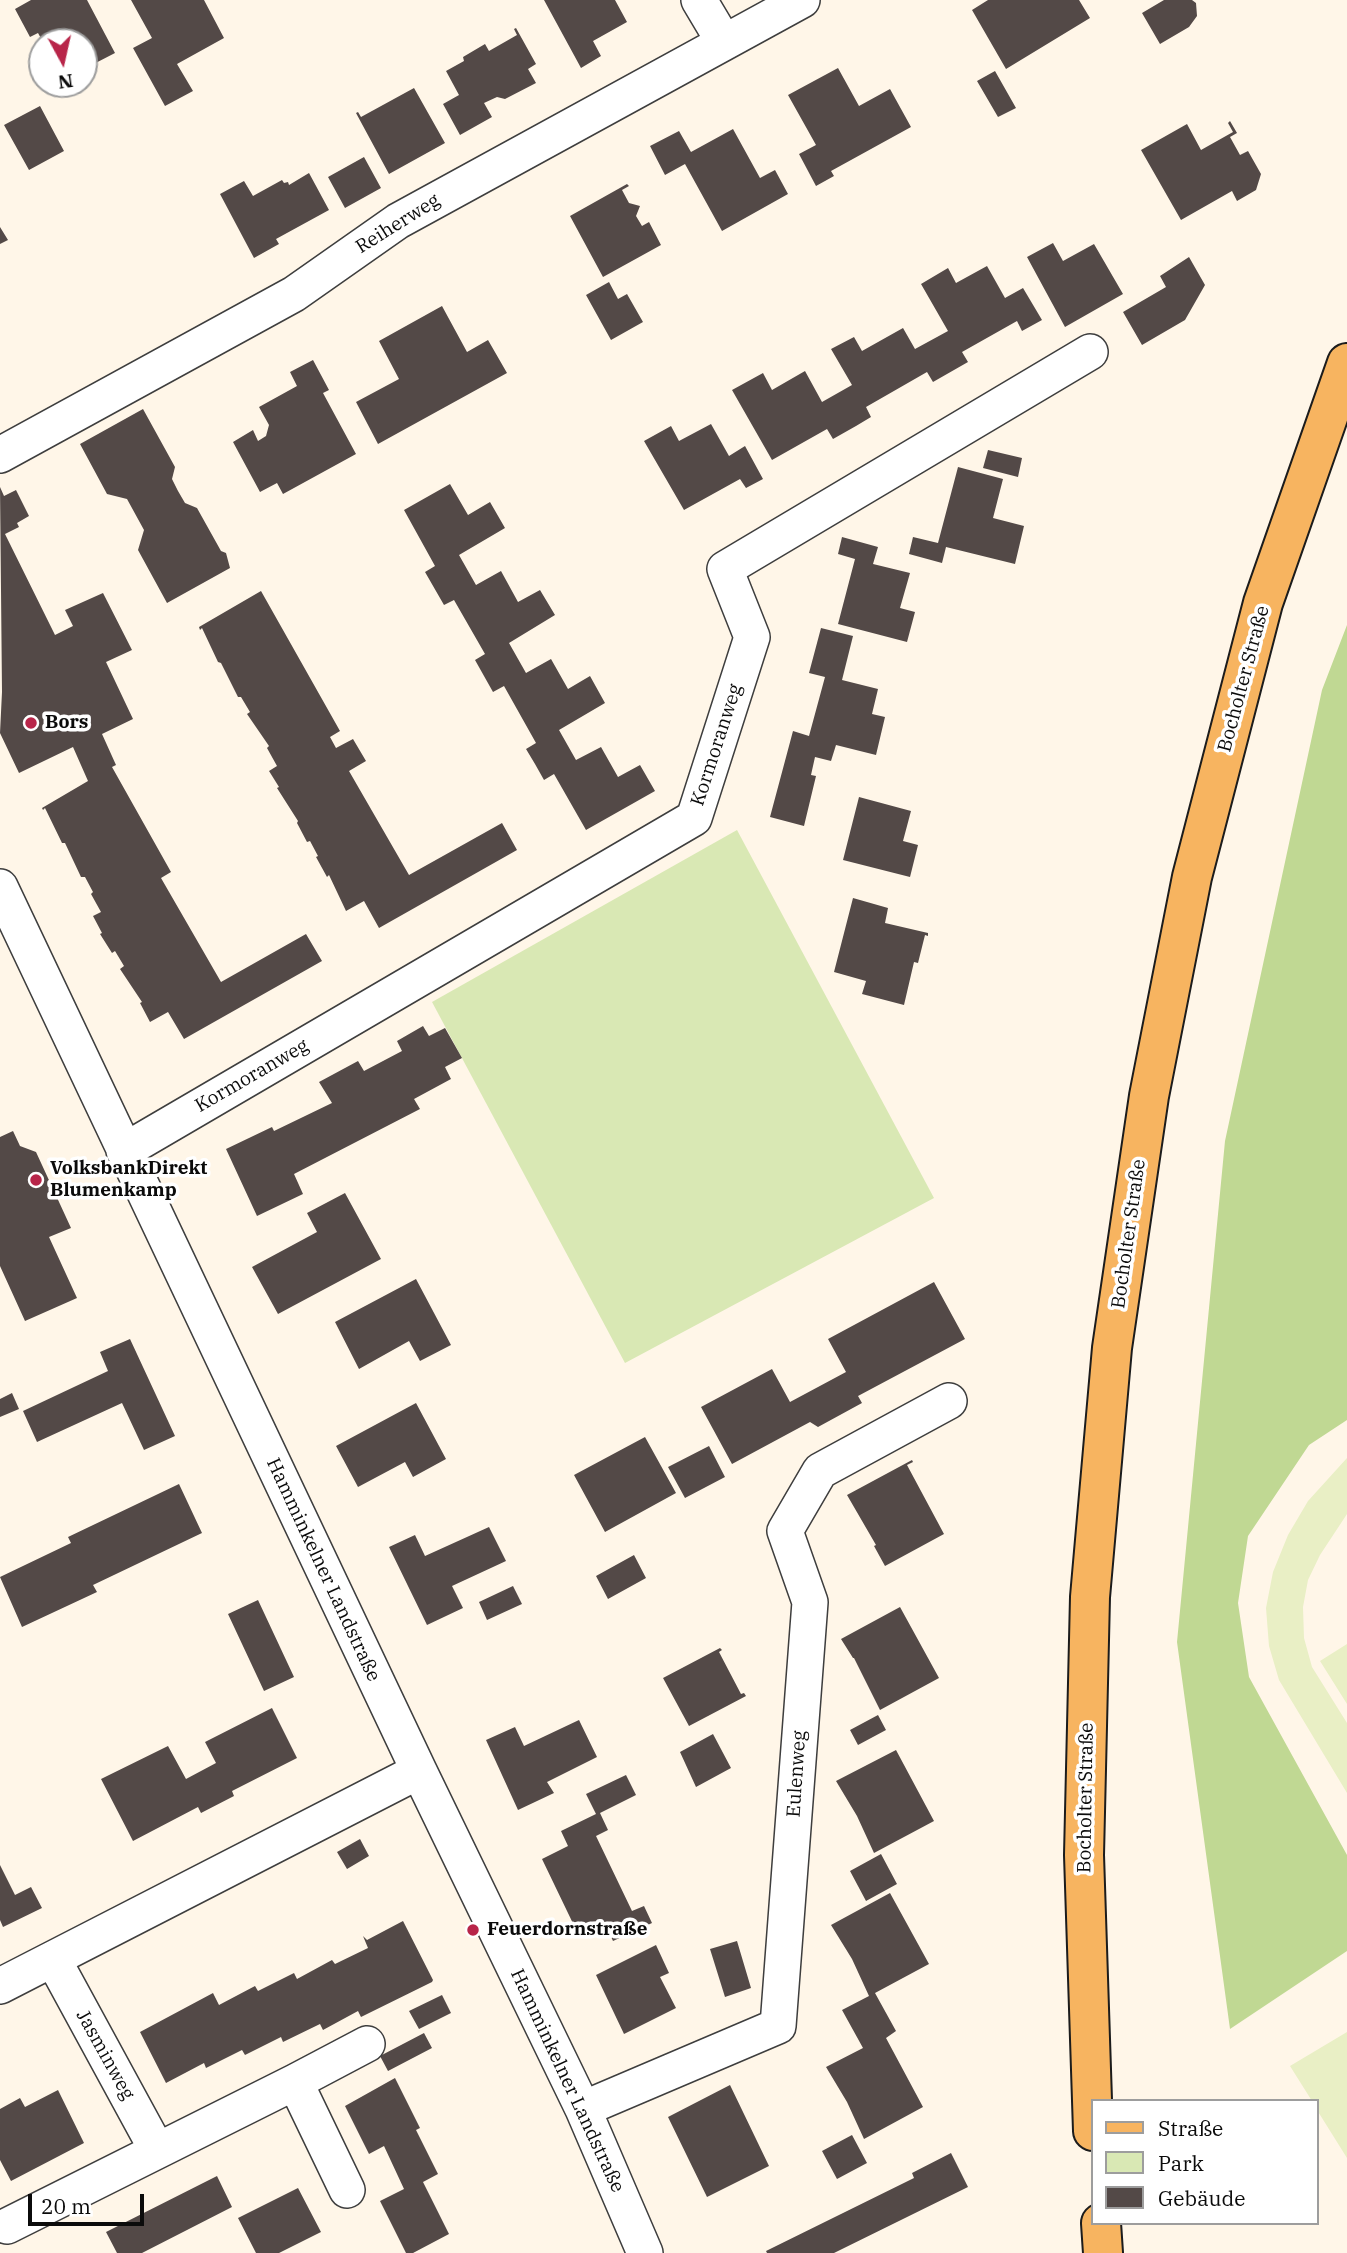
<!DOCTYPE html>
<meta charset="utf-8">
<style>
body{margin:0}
#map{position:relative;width:1347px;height:2253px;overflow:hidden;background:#fff6e8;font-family:"IBM Plex Serif",serif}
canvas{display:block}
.legend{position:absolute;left:1091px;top:2099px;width:228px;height:126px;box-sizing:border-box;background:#fff;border:2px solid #9d9d9d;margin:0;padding:9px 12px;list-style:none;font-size:21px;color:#0b0b0b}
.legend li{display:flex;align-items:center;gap:14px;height:35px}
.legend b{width:35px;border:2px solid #9d9d9d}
.north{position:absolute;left:28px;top:28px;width:70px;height:70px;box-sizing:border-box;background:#fff;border:2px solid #9d9d9d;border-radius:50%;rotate:172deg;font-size:19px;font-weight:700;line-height:28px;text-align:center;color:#0b0b0b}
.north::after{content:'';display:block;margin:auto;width:24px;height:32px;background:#b82549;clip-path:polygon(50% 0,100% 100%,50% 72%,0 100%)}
.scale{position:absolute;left:28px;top:2194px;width:116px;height:32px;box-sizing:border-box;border:4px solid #0b0b0b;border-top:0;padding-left:9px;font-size:21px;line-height:24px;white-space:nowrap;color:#0b0b0b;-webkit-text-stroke:5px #fff;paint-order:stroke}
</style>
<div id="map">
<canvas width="1347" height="2253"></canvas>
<ul class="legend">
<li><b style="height:9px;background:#f7b460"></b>Straße</li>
<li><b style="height:19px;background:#d9e8b4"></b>Park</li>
<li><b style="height:19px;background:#534947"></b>Gebäude</li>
</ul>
<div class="north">N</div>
<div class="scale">20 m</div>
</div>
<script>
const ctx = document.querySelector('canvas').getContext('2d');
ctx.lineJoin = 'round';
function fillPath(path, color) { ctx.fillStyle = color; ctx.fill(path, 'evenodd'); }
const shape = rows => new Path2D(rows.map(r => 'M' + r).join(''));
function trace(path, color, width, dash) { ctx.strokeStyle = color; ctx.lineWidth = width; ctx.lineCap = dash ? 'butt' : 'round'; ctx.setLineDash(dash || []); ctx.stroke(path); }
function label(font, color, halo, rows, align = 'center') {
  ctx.font = font + ' "IBM Plex Serif",serif'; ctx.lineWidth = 7; ctx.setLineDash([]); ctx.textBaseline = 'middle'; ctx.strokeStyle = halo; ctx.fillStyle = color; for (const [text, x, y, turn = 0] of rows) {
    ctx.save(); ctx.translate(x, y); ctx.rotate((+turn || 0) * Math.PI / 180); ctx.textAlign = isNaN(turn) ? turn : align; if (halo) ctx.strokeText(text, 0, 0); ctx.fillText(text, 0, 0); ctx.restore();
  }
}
fillPath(shape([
 [737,830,934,1198,625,1363,432,1002]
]), '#d9e8b4');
fillPath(shape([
 [1347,625,1347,1420,1309,1445,1248,1536,1238,1603,1249,1677,1347,1855,1347,1951,1230,2029,1177,1642,1225,1141,1322,690]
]), '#c0d893');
fillPath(shape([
 [1347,1458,1347,1514,1320,1555,1308,1580,1303,1607,1304,1638,1312,1667,1347,1723,1347,1793,1279,1680,1269,1646,1266,1608,1273,1572,1288,1535,1308,1501],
 [1347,1644,1347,1704,1320,1661],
 [1347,2032,1347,2158,1317,2110,1317,2101,1312,2101,1290,2066]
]), '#e9efc5');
fillPath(shape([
 [31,0,87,0,115,53,84,69,84,42,43,42,38,33,30,37,15,9],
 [131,0,204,0,224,38,177,64,193,91,165,106,133,48,152,38],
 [544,0,615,0,627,22,593,41,601,56,581,68],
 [988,0,1079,0,1090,18,1006,69,972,10],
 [1164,0,1192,0,1196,3,1197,16,1189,27,1160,44,1142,13],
 [516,28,536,64,528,69,536,83,505,99,497,97,484,103,492,117,460,135,443,104,459,95,446,71,464,61,463,57,485,44,489,51,517,35,514,29],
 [838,68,859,106,890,89,911,127,831,171,834,176,816,186,799,154,816,145,788,95],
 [995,71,1016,108,998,117,977,81],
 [414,88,445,143,389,174,356,113,358,112,361,117],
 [40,106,64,151,29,170,4,125],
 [1230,121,1237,133,1230,137,1240,155,1248,151,1261,174,1256,190,1237,201,1232,191,1181,220,1141,150,1187,124,1201,150,1233,132,1228,123],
 [733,129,760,178,775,170,788,194,722,231,685,164,665,175,650,146,679,131,691,152],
 [364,157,381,188,345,208,328,177],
 [309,173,329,210,276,239,279,244,254,258,220,194,244,181,253,196,282,180,284,183,288,182,289,185],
 [627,184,629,186,622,190,629,203,640,206,636,216,642,226,649,222,661,245,603,277,570,216],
 [0,227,8,240,0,244],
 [1053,243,1063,261,1094,244,1123,294,1065,327,1027,257],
 [1189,257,1205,285,1185,320,1142,345,1123,312,1166,287,1160,276],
 [987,266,1005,298,1023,288,1042,320,1022,331,1017,321,962,352,968,362,933,382,927,372,866,407,871,417,856,426,833,439,827,429,772,460,732,390,763,373,772,390,805,371,822,402,852,385,831,349,854,337,862,351,903,328,915,349,948,331,921,284,948,268,956,283],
 [609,282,618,299,627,294,643,322,611,340,586,295],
 [442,306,467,352,488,340,507,373,378,444,356,402,399,379,379,341],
 [313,360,329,390,323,393,356,454,283,494,277,483,260,492,233,442,253,430,258,441,266,436,269,425,259,407,297,386,290,372],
 [143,409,175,467,172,479,178,491,185,503,197,508,221,551,226,553,230,568,167,603,138,550,144,530,127,499,107,494,80,444],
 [711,424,729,456,745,446,763,479,746,488,740,479,684,510,644,441,671,426,679,441],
 [988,450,1022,458,1018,477,983,468],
 [958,467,1003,479,993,518,1024,526,1015,564,946,547,942,563,909,554,913,537,938,543],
 [450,484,468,515,490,502,505,528,459,555,476,585,501,571,518,602,540,590,555,615,509,643,526,673,551,659,568,689,590,676,605,703,559,730,576,760,601,747,618,777,640,765,655,791,586,830,554,774,544,780,535,764,526,749,536,743,504,686,493,692,475,660,485,654,454,600,444,605,425,572,435,566,404,510],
 [0,487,4,496,16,490,29,516,17,523,19,527,5,534,55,635,73,626,65,610,103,593,132,650,106,662,133,719,102,734,116,765,112,767,171,872,161,878,221,982,306,934,322,961,184,1039,168,1012,150,1022,140,1003,142,1002,120,969,124,966,115,951,112,953,100,934,102,933,93,916,101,912,91,894,93,892,85,877,81,877,65,843,62,843,45,808,43,810,42,808,88,781,73,747,19,773,0,733,2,692],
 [842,537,878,547,873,564,910,573,900,608,915,612,907,642,838,624,855,559,838,554],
 [261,591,340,731,330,737,336,748,353,739,366,761,349,771,409,875,502,823,517,850,379,928,364,901,346,911,329,875,327,877,316,857,318,856,310,841,307,842,297,823,298,821,277,788,279,787,269,771,277,766,267,748,269,746,247,714,250,712,241,697,238,697,221,663,218,662,202,628,200,630,199,627],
 [821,628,853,636,842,680,878,689,872,714,885,717,876,755,836,745,831,761,815,757,811,775,816,776,804,826,770,817,793,731,809,736,825,677,809,673],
 [859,797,911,811,903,841,918,845,910,877,843,860],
 [853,898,888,908,885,923,928,933,928,936,925,935,918,963,914,962,904,1005,862,994,866,981,834,972],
 [423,1026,429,1036,445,1028,462,1058,445,1067,451,1079,414,1099,420,1109,294,1174,303,1194,257,1216,226,1149,272,1127,274,1131,332,1103,319,1082,358,1061,364,1071,402,1051,397,1041],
 [13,1131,20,1146,36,1152,71,1228,49,1237,77,1298,25,1321,0,1266,0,1137],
 [345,1193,381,1259,278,1314,252,1267,317,1232,307,1213],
 [416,1279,451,1345,420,1361,409,1341,359,1369,335,1322],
 [934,1282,965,1339,858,1396,862,1403,818,1427,810,1422,732,1464,701,1407,772,1369,790,1402,846,1372,828,1339],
 [130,1339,175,1436,144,1450,122,1403,37,1442,23,1411,108,1371,100,1352],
 [12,1393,19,1409,0,1417,0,1399],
 [416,1403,446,1459,413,1477,405,1462,358,1487,336,1446],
 [645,1437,676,1493,605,1532,574,1475],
 [709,1446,725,1477,685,1498,668,1467],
 [912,1460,913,1462,907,1465,944,1534,885,1566,874,1546,876,1545,847,1495],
 [179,1484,202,1533,93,1585,97,1592,22,1627,0,1577,71,1543,68,1537],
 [489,1527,506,1561,452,1586,463,1608,427,1625,389,1547,415,1535,425,1556],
 [634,1555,646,1578,608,1599,596,1576],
 [513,1586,522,1604,487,1620,479,1602],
 [258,1600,294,1677,264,1691,228,1614],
 [900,1607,939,1678,880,1710,854,1658,853,1658,841,1639],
 [720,1648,722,1650,719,1652,741,1694,744,1693,746,1696,689,1726,663,1678],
 [272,1708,297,1758,232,1791,234,1796,201,1813,198,1807,133,1841,101,1779,168,1746,186,1779,216,1763,205,1742],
 [878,1715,886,1730,858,1745,850,1730],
 [579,1720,597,1757,547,1782,554,1793,518,1810,486,1740,515,1727,524,1746],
 [713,1734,731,1768,696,1787,680,1752],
 [896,1750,934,1821,874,1853,857,1816,836,1781],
 [626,1775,636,1795,600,1813,608,1830,596,1836,632,1911,644,1906,652,1923,613,1941,606,1926,580,1938,542,1859,568,1846,561,1831,596,1814,586,1794],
 [360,1839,369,1856,347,1869,337,1852],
 [881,1854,897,1884,866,1901,850,1871],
 [0,1865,15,1895,31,1887,42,1908,3,1927,0,1920],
 [890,1893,929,1964,875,1993,896,2031,886,2038,923,2107,864,2139,847,2102,826,2067,863,2048,842,2010,869,1996,852,1959,831,1925],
 [403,1921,433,1980,432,1982,361,2017,358,2011,323,2030,320,2024,283,2042,281,2037,245,2055,242,2050,206,2068,204,2063,166,2083,140,2032,213,1993,219,2005,255,1986,258,1991,294,1973,297,1979,332,1960,335,1964,368,1948,363,1936,367,1940],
 [737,1941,751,1988,725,1997,710,1949],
 [656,1945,669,1973,660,1977,676,2008,624,2034,596,1975],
 [442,1995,451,2013,419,2029,409,2011],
 [424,2033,432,2048,388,2071,380,2056],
 [395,2078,420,2128,416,2130,438,2174,423,2182,449,2234,413,2253,406,2253,380,2201,404,2189,384,2146,369,2154,345,2106],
 [730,2085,769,2166,707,2197,668,2117],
 [58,2090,84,2143,11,2181,0,2160,0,2109,20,2098,25,2107],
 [852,2135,867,2163,837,2179,822,2151],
 [951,2153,968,2187,834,2253,767,2253,766,2251,914,2178,912,2173],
 [217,2176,232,2207,142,2253,117,2253,106,2232],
 [298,2188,321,2232,279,2253,256,2253,238,2218]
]), '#534947');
const street = shape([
 [699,0,724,42],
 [0,455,294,294,398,221,802,0],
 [0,887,419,1771,583,2109,645,2253],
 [124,1151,694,818,752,637,725,569,1090,352],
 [53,1959,157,2150],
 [0,1986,419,1771],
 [295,2082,347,2190],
 [583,2109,778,2026,810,1602,785,1531,820,1471,949,1401],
 [7,2226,295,2082,367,2044]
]);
const primary = shape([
 [1093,2131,1084,1855,1090,1597,1112,1348,1149,1096,1192,877,1263,603,1347,363],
 [1101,2223,1103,2253]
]);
trace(street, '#3e3e3e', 38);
trace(primary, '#1c1c1c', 42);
trace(street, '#fff', 35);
trace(primary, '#f7b460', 38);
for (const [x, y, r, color] of [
 [31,723,7,"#b82549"],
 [36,1180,7,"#b82549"],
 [473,1930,7,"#b82549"]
]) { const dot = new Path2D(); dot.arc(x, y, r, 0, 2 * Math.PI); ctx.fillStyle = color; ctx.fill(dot); trace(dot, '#fff', 2.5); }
label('19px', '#0b0b0b', '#fff', [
 ["Reiherweg",398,224,-32],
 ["Bocholter Straße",1244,679,-75],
 ["Kormoranweg",717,745,-72],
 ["Kormoranweg",252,1076,-30],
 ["Bocholter Straße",1129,1234,-82],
 ["Hamminkelner Landstraße",323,1570,65],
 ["Eulenweg",797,1774,-86],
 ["Bocholter Straße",1086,1798,-89],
 ["Jasminweg",105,2055,61],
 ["Hamminkelner Landstraße",567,2081,65]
]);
label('bold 19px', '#0b0b0b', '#fff', [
 ["Bors",45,723],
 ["VolksbankDirekt",50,1169],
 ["Blumenkamp",50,1191],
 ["Feuerdornstraße",487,1930]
], 'left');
</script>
